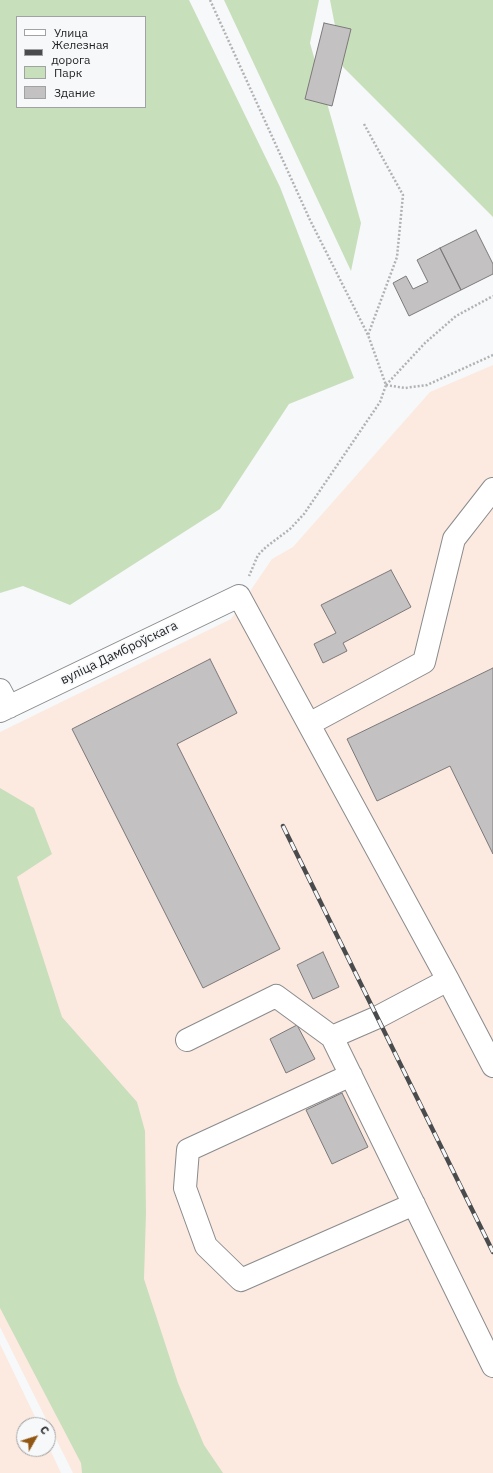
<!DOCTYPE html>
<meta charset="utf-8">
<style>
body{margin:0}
#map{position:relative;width:493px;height:1473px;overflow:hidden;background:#f6f8fa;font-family:"IBM Plex Sans",sans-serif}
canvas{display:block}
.legend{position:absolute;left:16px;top:16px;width:130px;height:92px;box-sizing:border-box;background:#f6f8fa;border:1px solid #a0a2a3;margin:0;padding:5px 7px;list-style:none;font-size:12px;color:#1f2021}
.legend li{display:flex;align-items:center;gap:8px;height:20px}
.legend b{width:20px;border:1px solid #a0a2a3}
.north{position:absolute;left:16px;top:1417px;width:40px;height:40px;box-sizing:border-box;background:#f6f8fa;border:1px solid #a0a2a3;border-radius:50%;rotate:51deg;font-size:11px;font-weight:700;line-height:16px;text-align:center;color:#1f2021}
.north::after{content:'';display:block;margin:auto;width:14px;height:18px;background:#905612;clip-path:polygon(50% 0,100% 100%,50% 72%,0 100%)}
</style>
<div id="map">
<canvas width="493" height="1473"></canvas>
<ul class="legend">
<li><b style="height:5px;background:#fff"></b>Улица</li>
<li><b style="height:5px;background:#4a4b4c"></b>Железная дорога</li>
<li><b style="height:11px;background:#c8dfbb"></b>Парк</li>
<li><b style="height:11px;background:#c3c1c2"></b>Здание</li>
</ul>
<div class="north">С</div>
</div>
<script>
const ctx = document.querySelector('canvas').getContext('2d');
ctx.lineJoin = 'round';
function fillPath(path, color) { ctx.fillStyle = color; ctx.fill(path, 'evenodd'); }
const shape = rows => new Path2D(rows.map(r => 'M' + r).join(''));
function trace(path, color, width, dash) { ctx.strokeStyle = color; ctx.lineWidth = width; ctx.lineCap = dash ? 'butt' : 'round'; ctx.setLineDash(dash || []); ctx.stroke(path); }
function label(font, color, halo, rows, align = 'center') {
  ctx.font = font + ' "IBM Plex Sans",sans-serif'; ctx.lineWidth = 3.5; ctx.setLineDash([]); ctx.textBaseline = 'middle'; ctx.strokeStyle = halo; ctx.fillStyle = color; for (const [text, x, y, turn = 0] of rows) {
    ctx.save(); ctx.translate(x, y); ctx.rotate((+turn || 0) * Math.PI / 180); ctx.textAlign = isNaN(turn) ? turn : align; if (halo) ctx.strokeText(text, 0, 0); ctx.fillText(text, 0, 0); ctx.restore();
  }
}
fillPath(shape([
 [493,365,493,1473,73,1473,0,1327,0,732,231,619,272,559,293,547,430,392],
 [0,1344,39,1425,24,1425,24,1449,48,1449,48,1445,61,1473,0,1473]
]), '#fceae0');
fillPath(shape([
 [0,0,189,0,280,187,354,378,289,404,220,509,70,605,23,586,0,593],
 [17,17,145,17,145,107,17,107],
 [224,0,319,0,310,43,361,223,351,271],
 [330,0,493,0,493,217,343,67],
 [0,788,34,808,52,854,17,877,62,1017,137,1102,145,1131,146,1213,144,1279,178,1383,204,1445,223,1473,82,1473,81,1463,0,1308]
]), '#c8dfbb');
const building = shape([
 [324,23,351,29,332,106,305,99,324,23],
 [476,230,493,264,493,274,461,290,440,248,476,230],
 [440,248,461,290,409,316,393,283,406,276,413,289,428,282,417,260,440,248],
 [391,570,411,607,343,643,347,651,323,663,314,644,336,633,321,605,391,570],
 [210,659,237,713,177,744,280,949,203,988,72,729,210,659],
 [493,668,493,854,450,766,377,801,347,739,493,668],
 [323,952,339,987,313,999,297,965,323,952],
 [297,1025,315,1059,286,1073,270,1039,297,1025],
 [342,1093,368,1147,332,1164,306,1110,342,1093]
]);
fillPath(building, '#c3c1c2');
trace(building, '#7c797a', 1);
const minor = shape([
 [0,690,9,707],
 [0,711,239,596,448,980,493,1066],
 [309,724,424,662,454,539,493,489],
 [332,1037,493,1366],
 [187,1040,276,996,332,1037,378,1017,448,980],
 [351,1075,188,1150,185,1188,206,1246,241,1280,414,1204]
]);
trace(minor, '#8a8b8d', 24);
trace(shape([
 [210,0,310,220,368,335,386,385,380,402,304,514,290,529,266,547,258,555,249,576],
 [364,124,403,195,397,257,368,335],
 [386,385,425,343,456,316,493,296],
 [386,385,405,388,427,385,493,355]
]), '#b0b2b4', 2.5, [2, 2]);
trace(minor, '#fff', 22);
const rail = shape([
 [283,826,493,1252]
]);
trace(rail, '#4a4b4c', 4.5);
trace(rail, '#f6f8fa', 3, [9]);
label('13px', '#1f2021', '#f6f8fa', [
 ["вуліца Дамброўскага",119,653,-26]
]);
</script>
